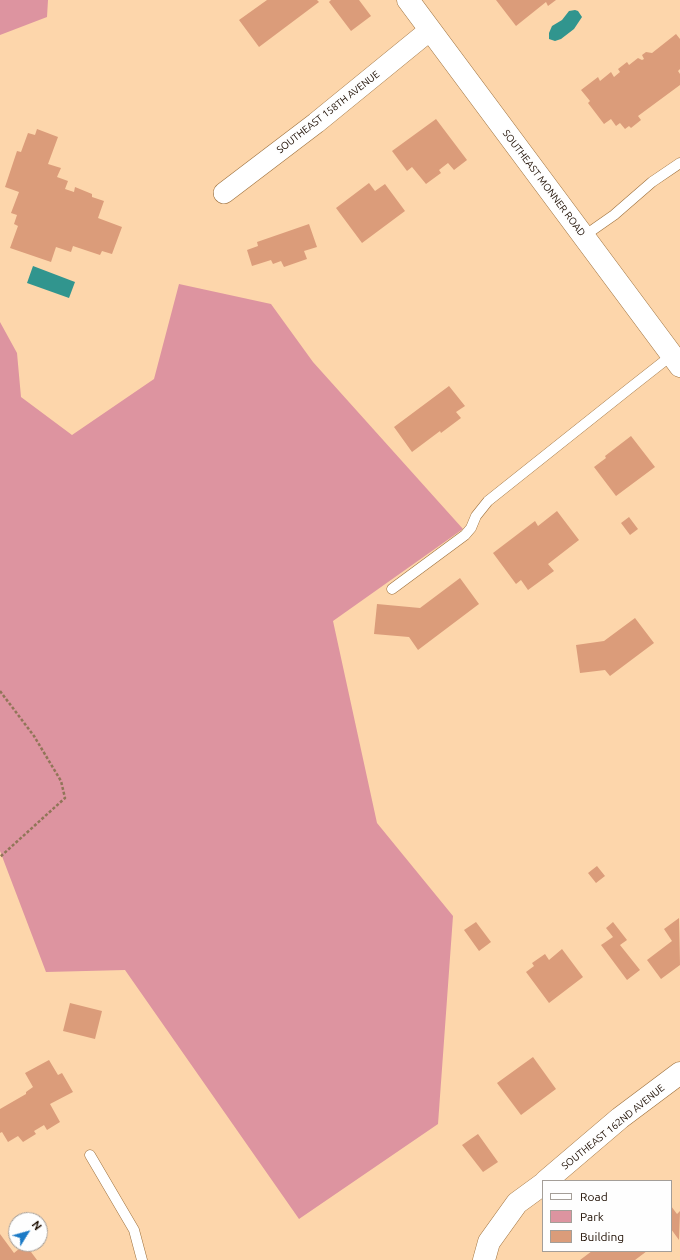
<!DOCTYPE html>
<style>
body{margin:0}
#map{position:relative;width:680px;height:1260px;overflow:hidden;background:#fdd6ab;font-family:Ubuntu,sans-serif}
canvas{display:block}
.legend{position:absolute;left:542px;top:1180px;width:130px;height:72px;box-sizing:border-box;background:#fefefe;border:1px solid #a49e98;margin:0;padding:5px 7px;list-style:none;font-size:12px;color:#1d0d00}
.legend li{display:flex;align-items:center;gap:8px;height:20px}
.legend b{width:20px;border:1px solid #a49e98}
.north{position:absolute;left:8px;top:1212px;width:40px;height:40px;box-sizing:border-box;background:#fefefe;border:1px solid #a49e98;border-radius:50%;rotate:53deg;font-size:11px;font-weight:700;line-height:16px;text-align:center;color:#1d0d00}
.north::after{content:'';display:block;margin:auto;width:14px;height:18px;background:#1b7ac6;clip-path:polygon(50% 0,100% 100%,50% 72%,0 100%)}
</style>
<div id="map">
<canvas width="680" height="1260"></canvas>
<ul class="legend">
<li><b style="height:5px;background:#fff"></b>Road</li>
<li><b style="height:11px;background:#dd94a0"></b>Park</li>
<li><b style="height:11px;background:#db9c7a"></b>Building</li>
</ul>
<div class="north">N</div>
</div>
<script>
const ctx = document.querySelector('canvas').getContext('2d');
ctx.lineJoin = 'round';
function fillPath(path, color) { ctx.fillStyle = color; ctx.fill(path, 'evenodd'); }
const shape = rows => new Path2D(rows.map(r => 'M' + r).join(''));
function trace(path, color, width, dash) { ctx.strokeStyle = color; ctx.lineWidth = width; ctx.lineCap = dash ? 'butt' : 'round'; ctx.setLineDash(dash || []); ctx.stroke(path); }
function label(font, color, halo, rows, align = 'center') {
  ctx.font = font + ' Ubuntu,sans-serif'; ctx.lineWidth = 3.5; ctx.setLineDash([]); ctx.textBaseline = 'middle'; ctx.strokeStyle = halo; ctx.fillStyle = color; for (const [text, x, y, turn = 0] of rows) {
    ctx.save(); ctx.translate(x, y); ctx.rotate((+turn || 0) * Math.PI / 180); ctx.textAlign = isNaN(turn) ? turn : align; if (halo) ctx.strokeText(text, 0, 0); ctx.fillText(text, 0, 0); ctx.restore();
  }
}
fillPath(shape([
 [0,0,48,0,47,17,0,35],
 [179,284,271,304,313,362,463,529,333,621,377,823,453,916,438,1124,299,1219,125,970,46,972,0,851,0,322,17,353,21,397,72,435,154,379]
]), '#dd94a0');
fillPath(shape([
 [575,10,578,11,582,17,574,29,561,39,555,41,549,39,549,33,552,26,562,20,569,11],
 [33,266,75,282,69,298,27,283]
]), '#31958e');
fillPath(shape([
 [267,0,317,0,319,2,259,47,239,20],
 [331,0,359,0,371,16,351,31,329,2],
 [496,0,556,0,548,6,546,2,516,26],
 [676,34,680,39,680,69,678,71,680,74,680,85,638,116,641,120,631,128,629,126,625,129,620,123,616,126,611,119,604,124,588,103,590,101,581,90,598,77,600,81,611,72,614,77,620,72,618,69,627,62,629,65,638,58,642,60,644,59,642,55,646,52,652,53],
 [436,119,467,160,454,170,448,163,439,170,441,173,426,184,412,167,407,171,392,151],
 [37,129,58,137,48,164,61,168,57,177,68,181,65,189,74,192,75,187,92,194,92,197,104,201,98,218,122,227,112,254,102,251,100,255,73,246,71,252,56,247,51,262,10,248,18,226,14,224,17,215,11,213,19,192,5,187,17,151,21,152,28,133,35,135],
 [369,183,375,191,385,184,405,211,362,243,336,208],
 [309,224,317,247,304,251,307,259,284,267,281,261,273,264,271,260,252,266,247,250,258,246,257,242],
 [449,386,465,406,456,412,461,418,441,433,440,431,412,452,394,427],
 [631,436,655,467,616,496,594,467,606,458,605,456],
 [557,511,579,540,548,564,554,571,528,590,521,580,516,584,493,553,535,521,538,526],
 [629,517,638,529,630,535,621,523],
 [460,578,479,604,418,650,409,637,374,634,377,604,420,608],
 [635,618,654,643,610,676,605,670,580,673,576,645,604,641],
 [597,866,605,876,596,883,588,873],
 [679,918,680,965,661,979,647,960,672,941,664,929],
 [476,922,491,942,479,951,464,930],
 [613,922,627,940,620,945,640,970,627,980,601,945,613,937,606,928],
 [562,949,583,977,549,1003,526,972,534,966,532,963,545,954,549,960],
 [70,1003,102,1011,95,1039,63,1031],
 [533,1057,556,1089,521,1115,497,1083],
 [49,1060,58,1075,62,1073,73,1092,50,1104,60,1122,47,1130,44,1125,34,1131,36,1134,23,1142,18,1136,8,1142,2,1132,0,1133,0,1109,26,1094,26,1092,33,1087,25,1073],
 [478,1134,498,1162,483,1172,462,1145],
 [671,1206,677,1214,680,1211,679,1240,671,1229],
 [0,1234,14,1253,25,1244,37,1260,0,1260],
 [592,1251,647,1251,635,1260,580,1260]
]), '#db9c7a');
const service = shape([
 [584,236,614,215,652,182,680,163],
 [392,589,465,535,471,528,476,516,488,501,630,388,672,355],
 [90,1155,134,1230,142,1260]
]);
const minor = shape([
 [224,193,316,123,430,30]
]);
const tertiary = shape([
 [408,0,680,366],
 [546,1181,620,1118,680,1073],
 [484,1260,489,1242,517,1203,543,1184]
]);
trace(service, '#9d703c', 11);
trace(minor, '#9d703c', 22);
trace(tertiary, '#9d703c', 23);
trace(shape([
 [0,691,34,736,61,781,65,798,0,857]
]), '#917558', 2.5, [3, 2]);
trace(service, '#fff', 10);
trace(minor, '#fff', 21);
trace(tertiary, '#fff', 22);
label('10px', '#1d0d00', '#fefefe', [
 ["SOUTHEAST 158TH AVENUE",328,112,-38],
 ["SOUTHEAST MONNER ROAD",544,183,53],
 ["SOUTHEAST 162ND AVENUE",613,1127,-39]
]);
</script>
